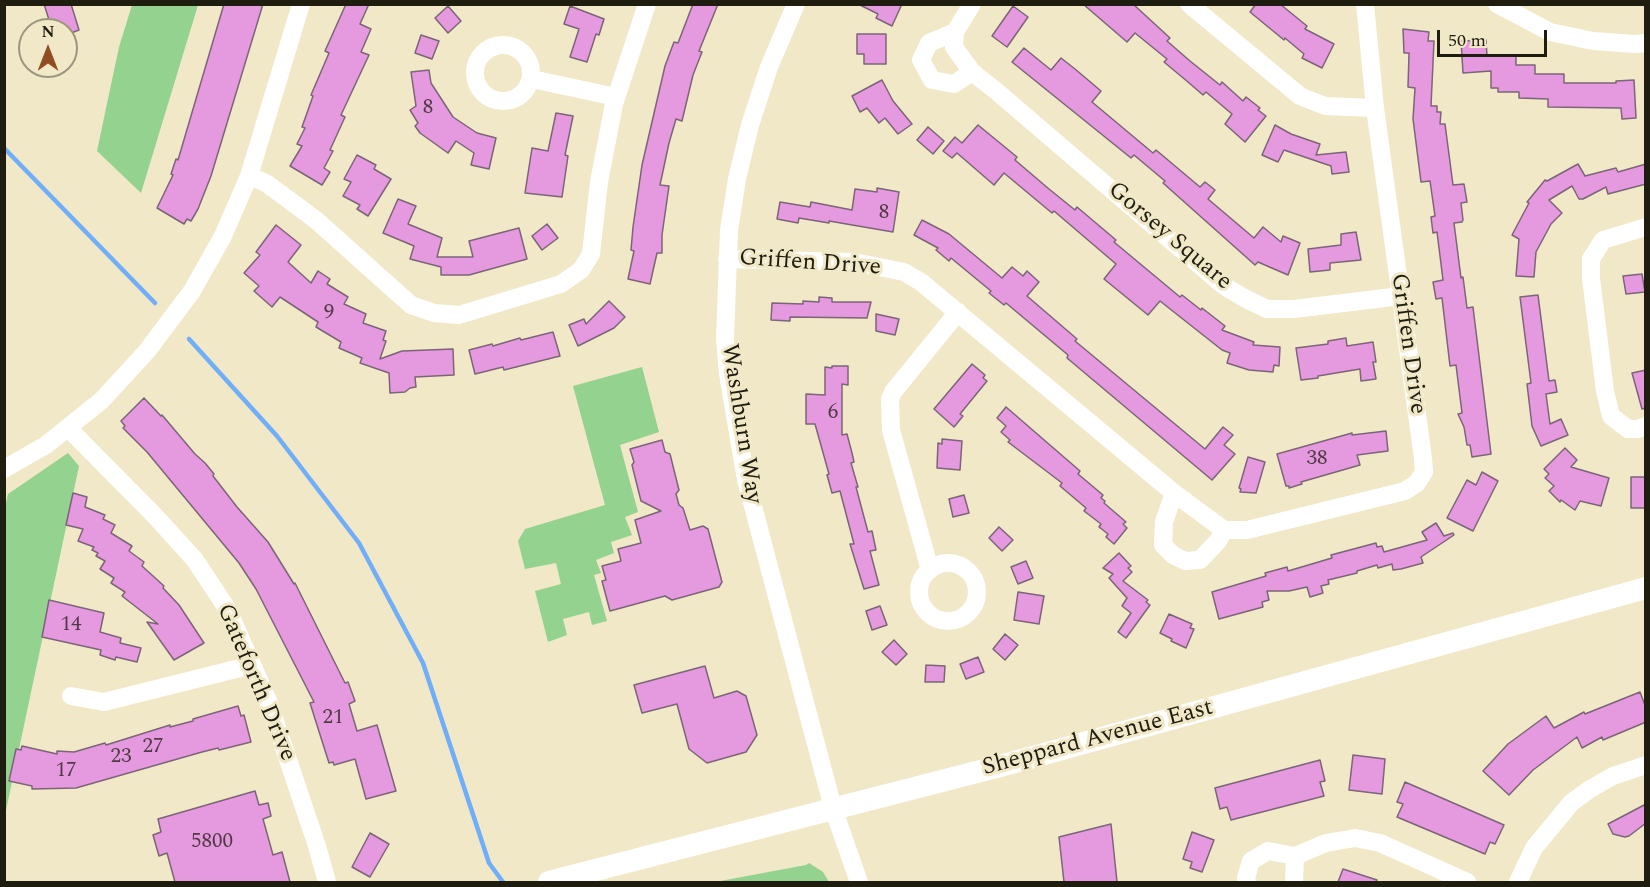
<!DOCTYPE html>
<style>
body{margin:0}
#map{position:relative;width:1650px;height:887px;overflow:hidden;background:#f0e8c7;font-family:Spectral,serif}
canvas{display:block}
.frame{position:absolute;inset:0;border:6px solid #1f1c10;pointer-events:none}
.north{position:absolute;left:18px;top:18px;width:60px;height:60px;box-sizing:border-box;background:#f0e8c7;border:2px solid #9c967e;border-radius:50%;rotate:0deg;font-size:16px;font-weight:700;line-height:24px;text-align:center;color:#1f1c10}
.north::after{content:'';display:block;margin:auto;width:21px;height:27px;background:#914c22;clip-path:polygon(50% 0,100% 100%,50% 72%,0 100%)}
.scale{position:absolute;left:1437px;top:30px;width:110px;height:27px;box-sizing:border-box;border:3px solid #1f1c10;border-top:0;padding-left:8px;font-size:18px;line-height:21px;white-space:nowrap;color:#1f1c10;-webkit-text-stroke:4px #f0e8c7;paint-order:stroke}
</style>
<div id="map">
<canvas width="1650" height="887"></canvas>
<div class="frame"></div>
<div class="north">N</div>
<div class="scale">50 m</div>
</div>
<script>
const ctx = document.querySelector('canvas').getContext('2d');
ctx.lineJoin = 'round';
function fillPath(path, color) { ctx.fillStyle = color; ctx.fill(path, 'evenodd'); }
const shape = rows => new Path2D(rows.map(r => 'M' + r).join(''));
function trace(path, color, width, dash) { ctx.strokeStyle = color; ctx.lineWidth = width; ctx.lineCap = dash ? 'butt' : 'round'; ctx.setLineDash(dash || []); ctx.stroke(path); }
function label(font, color, halo, rows, align = 'center') {
  ctx.font = font + ' Spectral,serif'; ctx.lineWidth = 6; ctx.setLineDash([]); ctx.textBaseline = 'middle'; ctx.strokeStyle = halo; ctx.fillStyle = color; for (const [text, x, y, turn = 0] of rows) {
    ctx.save(); ctx.translate(x, y); ctx.rotate((+turn || 0) * Math.PI / 180); ctx.textAlign = isNaN(turn) ? turn : align; if (halo) ctx.strokeText(text, 0, 0); ctx.fillText(text, 0, 0); ctx.restore();
  }
}
fillPath(shape([
 [132,5,198,5,141,193,97,151,119,47],
 [642,367,659,432,620,445,638,512,625,517,632,535,611,542,614,553,596,560,601,573,594,575,607,621,592,625,589,612,563,619,567,635,548,642,535,591,561,584,556,563,525,569,518,541,525,529,605,505,573,386],
 [68,453,79,466,5,815,5,508,8,494],
 [809,863,823,872,829,882,715,882,806,865]
]), '#93d28f');
trace(shape([
 [4,148,155,303],
 [189,339,277,436,359,543,423,663,489,863,503,882]
]), '#70aef9', 4.5);
const building = shape([
 [44,4,71,4,79,30,66,35,66,30,59,30,56,20,50,23,44,4],
 [224,4,263,4,211,176,198,209,191,221,187,219,184,224,157,208,173,175,171,174,176,159,178,160,224,4],
 [346,4,369,4,360,24,371,29,361,52,369,55,341,115,345,117,330,150,333,151,324,168,330,172,322,185,290,166,302,146,297,144,305,128,302,127,313,96,311,95,329,53,325,51,346,4],
 [693,4,718,4,699,51,702,52,693,75,682,121,676,119,669,143,660,185,669,186,662,235,662,253,657,253,650,284,628,279,634,251,631,250,633,227,642,165,665,66,674,42,678,43,693,4],
 [858,4,902,4,892,26,876,18,878,14,858,4],
 [1083,4,1133,4,1170,38,1167,41,1190,61,1220,85,1222,82,1243,101,1246,97,1260,108,1258,110,1266,116,1245,142,1225,124,1232,114,1206,92,1203,95,1188,82,1164,62,1167,59,1135,33,1127,42,1083,4],
 [1256,4,1280,4,1307,26,1305,29,1334,44,1322,68,1302,58,1304,54,1285,38,1284,40,1250,12,1256,4],
 [448,6,461,21,448,33,435,18,448,6],
 [570,6,604,19,599,35,596,34,587,62,570,57,579,29,564,24,570,6],
 [1013,6,1028,17,1007,47,992,36,1013,6],
 [1403,29,1429,32,1428,41,1434,41,1431,106,1437,106,1437,112,1441,112,1440,124,1445,124,1453,185,1464,184,1467,202,1461,203,1463,220,1462,222,1454,223,1461,278,1463,277,1467,308,1473,307,1491,454,1472,457,1470,445,1467,445,1464,427,1458,414,1462,413,1456,365,1450,366,1442,298,1436,299,1433,282,1443,280,1437,232,1433,233,1431,217,1435,216,1430,181,1421,182,1413,119,1415,88,1408,87,1409,53,1404,53,1403,29],
 [857,34,886,34,886,64,864,64,864,54,857,54,857,34],
 [421,35,439,41,432,59,415,53,421,35],
 [1486,40,1487,56,1516,56,1516,65,1535,65,1535,74,1564,74,1564,83,1616,83,1616,81,1634,80,1636,118,1622,119,1621,108,1548,107,1548,99,1519,98,1519,92,1498,92,1498,88,1491,88,1491,71,1463,73,1461,41,1486,40],
 [1024,48,1051,70,1061,58,1075,69,1101,91,1092,102,1153,153,1156,150,1200,187,1205,182,1215,190,1208,199,1254,238,1263,227,1281,242,1283,236,1300,243,1288,275,1258,262,1255,265,1163,183,1165,181,1134,155,1131,158,1012,62,1024,48],
 [429,70,431,83,453,117,477,133,496,138,489,169,471,165,474,153,456,141,448,153,420,133,415,126,418,123,410,110,416,106,411,72,429,70],
 [882,80,893,101,912,124,898,134,885,118,879,123,867,108,860,112,852,96,882,80],
 [556,113,573,116,565,155,568,156,562,197,525,193,532,148,548,151,556,113],
 [978,125,1017,157,1015,160,1049,189,1075,210,1077,207,1116,240,1114,242,1180,297,1182,295,1201,310,1202,308,1225,326,1222,330,1254,342,1253,345,1280,347,1279,366,1274,365,1273,372,1249,370,1227,363,1230,353,1222,350,1160,301,1148,315,1104,279,1116,264,1054,211,1052,213,1004,173,994,185,957,153,952,158,943,151,955,137,962,143,978,125],
 [1275,125,1291,134,1320,144,1316,155,1346,152,1349,172,1332,174,1331,166,1284,150,1278,162,1262,155,1275,125],
 [928,127,944,141,933,154,917,140,928,127],
 [357,155,376,165,374,169,391,179,368,216,357,209,360,205,343,196,351,182,344,179,357,155],
 [1578,164,1585,176,1616,168,1618,172,1646,164,1646,184,1608,194,1606,187,1583,199,1579,199,1572,186,1549,200,1562,213,1551,224,1536,252,1534,277,1516,276,1519,239,1512,235,1529,203,1527,202,1545,180,1547,181,1578,164],
 [877,188,899,192,893,232,829,221,829,223,799,218,798,223,777,219,780,202,810,207,811,202,852,210,855,189,877,192,877,188],
 [398,199,416,206,408,224,442,238,437,257,473,257,469,241,519,228,527,259,469,275,441,275,441,267,410,259,414,246,383,233,398,199],
 [922,220,949,234,1002,278,1012,267,1023,276,1027,271,1039,282,1027,296,1077,339,1075,341,1205,449,1223,427,1233,435,1224,445,1235,454,1212,480,1067,358,1068,355,1006,303,1004,305,989,293,991,291,951,258,949,261,936,250,938,248,914,235,922,220],
 [547,224,558,238,542,250,532,236,547,224],
 [276,225,301,245,288,262,311,283,318,271,330,279,327,284,348,297,344,304,366,314,363,323,386,331,383,340,386,341,380,359,402,351,453,349,454,375,415,377,416,387,410,388,405,392,390,393,389,373,360,363,362,358,339,348,341,342,316,327,318,322,280,297,272,307,254,291,259,286,244,273,260,255,256,252,276,225],
 [1356,232,1361,260,1330,263,1330,270,1310,272,1308,249,1341,245,1341,234,1356,232],
 [1642,274,1645,292,1626,294,1623,276,1642,274],
 [1538,295,1549,381,1555,380,1557,392,1546,394,1550,424,1561,419,1568,435,1541,446,1532,426,1527,384,1531,383,1520,297,1538,295],
 [819,297,832,298,832,302,871,302,867,318,790,317,790,321,771,320,772,303,803,304,803,301,819,302,819,297],
 [609,301,625,317,614,328,578,346,569,325,584,319,586,324,609,301],
 [876,314,899,319,895,335,876,331,876,314],
 [553,332,560,356,504,370,503,367,475,374,469,350,492,344,493,346,520,338,521,340,553,332],
 [1346,338,1347,346,1373,342,1376,362,1373,362,1376,379,1361,381,1360,369,1318,376,1318,378,1301,380,1296,348,1328,344,1328,341,1346,338],
 [972,364,985,375,983,378,987,381,960,414,963,416,954,427,934,409,972,364],
 [832,366,848,366,848,385,842,384,842,435,847,434,852,453,854,462,851,463,858,487,856,487,868,532,872,531,876,550,870,551,879,585,864,589,850,544,854,544,840,491,832,493,827,475,829,474,815,424,806,424,806,394,825,395,825,367,832,368,832,366],
 [1646,370,1646,408,1642,409,1632,373,1646,370],
 [144,398,161,416,162,415,195,454,205,463,214,474,213,476,237,507,268,542,294,584,295,583,345,683,348,682,355,701,349,704,357,731,377,725,396,791,366,799,355,759,334,765,333,762,329,763,310,703,314,702,256,589,239,563,147,452,123,428,125,426,121,421,144,398],
 [1006,407,1080,471,1078,474,1103,495,1101,498,1105,501,1104,503,1126,522,1123,524,1127,528,1114,544,1106,537,1108,534,1099,527,1101,524,1084,511,1086,508,1060,486,1062,483,1008,442,1010,440,1001,432,1006,426,997,418,1006,407],
 [1386,431,1388,451,1357,455,1360,465,1301,482,1302,484,1289,488,1289,486,1286,486,1277,454,1352,433,1352,435,1386,431],
 [942,439,962,441,960,470,937,468,938,443,942,444,942,439],
 [662,440,665,452,670,454,679,490,676,494,679,505,683,508,690,530,703,526,708,529,722,582,719,587,672,600,665,596,610,611,602,581,606,580,602,566,621,561,618,549,641,543,635,520,661,511,641,501,632,465,634,462,630,449,662,440],
 [1565,448,1577,460,1571,467,1609,478,1601,506,1580,501,1575,510,1561,500,1560,502,1549,491,1554,486,1545,478,1549,474,1544,469,1565,448],
 [1248,457,1265,462,1256,493,1240,492,1241,489,1239,488,1248,457],
 [1482,472,1498,481,1473,531,1447,518,1467,480,1476,485,1482,472],
 [1631,477,1646,477,1646,508,1631,508,1631,477],
 [73,493,87,497,85,507,105,515,103,519,115,525,111,533,132,546,129,551,144,562,142,566,164,586,163,588,179,605,204,643,174,660,147,622,158,624,122,596,125,592,111,583,114,578,100,569,105,561,96,556,98,553,92,550,94,547,78,541,83,529,66,525,73,493],
 [964,495,969,513,953,517,949,499,964,495],
 [1436,523,1444,536,1453,533,1454,535,1421,557,1423,563,1401,569,1393,570,1392,564,1378,568,1377,565,1357,571,1357,573,1328,580,1329,584,1321,586,1323,593,1310,597,1307,587,1289,591,1267,591,1269,600,1262,602,1263,607,1219,619,1212,592,1266,576,1265,573,1287,567,1288,571,1332,558,1331,555,1376,543,1377,547,1382,546,1384,552,1427,540,1422,532,1436,523],
 [999,527,1013,540,1002,551,989,538,999,527],
 [1119,553,1131,566,1128,568,1132,572,1123,581,1148,600,1146,602,1150,605,1126,638,1118,632,1131,613,1122,606,1127,598,1109,578,1113,574,1103,568,1119,553],
 [1026,561,1033,578,1018,584,1011,567,1026,561],
 [1018,592,1044,596,1039,624,1014,620,1018,592],
 [49,600,104,613,100,632,121,638,120,643,141,648,137,662,116,657,115,660,100,655,101,650,42,637,49,600],
 [880,606,887,625,872,630,866,611,880,606],
 [1169,614,1192,624,1190,628,1194,629,1186,648,1171,641,1172,639,1160,633,1169,614],
 [1005,634,1018,645,1005,660,993,649,1005,634],
 [894,640,907,654,896,665,882,652,894,640],
 [978,657,984,672,966,679,960,664,978,657],
 [926,665,945,666,944,682,925,682,926,665],
 [705,666,714,698,737,691,746,696,757,735,746,752,707,763,689,749,677,704,642,713,634,685,705,666],
 [1640,692,1646,708,1646,722,1603,740,1602,737,1582,748,1577,737,1533,770,1509,795,1483,771,1508,744,1546,716,1554,728,1584,712,1585,714,1640,692],
 [238,706,241,716,244,715,251,742,219,750,218,748,202,752,76,788,32,789,32,786,9,781,16,749,21,750,22,746,57,754,57,751,74,752,105,743,106,745,170,725,170,727,193,721,193,719,238,706],
 [1353,755,1385,759,1382,794,1349,790,1353,755],
 [1320,760,1325,781,1320,782,1324,796,1231,820,1227,807,1220,809,1215,788,1320,760],
 [1405,782,1504,825,1495,844,1490,842,1485,854,1397,817,1403,804,1397,802,1405,782],
 [255,791,259,805,268,803,271,816,263,819,273,855,282,852,290,882,175,882,167,853,159,856,153,835,161,832,158,819,255,791],
 [1646,804,1646,823,1629,836,1625,837,1613,834,1608,824,1646,804],
 [1111,824,1117,882,1064,882,1059,837,1111,824],
 [1192,832,1214,840,1202,872,1190,868,1192,862,1183,859,1192,832],
 [370,833,389,844,370,877,352,867,370,833],
 [1343,869,1377,880,1376,882,1338,882,1343,869]
]);
fillPath(building, '#e599de');
trace(building, '#7c6479', 1.5);
trace(shape([
 [796,4,769,67,750,125,737,179,729,230,725,339,728,374,746,480,833,808,859,882],
 [972,4,955,32,954,47,972,72,995,90,1224,286,1246,299,1267,309,1294,309,1401,296],
 [1189,4,1300,96,1325,106,1375,108],
 [1497,4,1550,32,1593,41,1635,44,1646,43],
 [955,32,929,43,921,60,932,80,954,84,972,72],
 '475 73a28 28 0 1 1 56 0a28 28 0 1 1-56 0Z',
 [532,79,616,97],
 [249,176,266,183,316,220,411,305,434,313,459,315,561,284,581,270,591,254,599,182,614,104,647,4],
 [1646,227,1603,240,1591,259,1591,278,1605,391,1611,416,1628,429,1638,429,1646,426],
 [727,259,854,262,904,272,921,282,1174,493,1224,530,1247,530,1405,491,1417,483,1424,472,1423,458,1375,108,1365,4],
 [68,428,156,517,195,560,228,610,269,703,317,846,327,882],
 [4,469,46,445,102,400,147,351,192,291,223,236,249,176,301,4],
 [1174,493,1164,522,1163,545,1173,555,1185,561,1200,560,1218,541,1224,530],
 '919 592a29 29 0 1 1 58 0a29 29 0 1 1-58 0Z',
 [930,570,891,430,890,399,893,392,958,312],
 [71,696,104,702,252,665],
 [1247,882,1246,878,1251,861,1268,851,1295,856,1326,843,1355,838,1380,843,1467,882],
 [1294,882,1295,856],
 [1518,882,1534,848,1571,803,1590,789,1613,776,1646,765]
]), '#fff', 18);
trace(shape([
 [549,882,1004,765,1646,588]
]), '#fff', 22);
label('21px', '#503b44', null, [
 ["8",428,109],
 ["8",884,214],
 ["9",329,314],
 ["6",833,414],
 ["38",1317,460],
 ["14",71,626],
 ["21",333,719],
 ["27",153,748],
 ["23",121,758],
 ["17",66,772],
 ["5800",212,843]
]);
label('24px', '#1f1c10', '#f0e8c7', [
 ["Gorsey Square",1169,237,40],
 ["Griffen Drive",810,264,4],
 ["Griffen Drive",1407,344,82],
 ["Washburn Way",740,424,81],
 ["Gateforth Drive",255,683,67],
 ["Sheppard Avenue East",1098,739,-15]
]);
</script>
